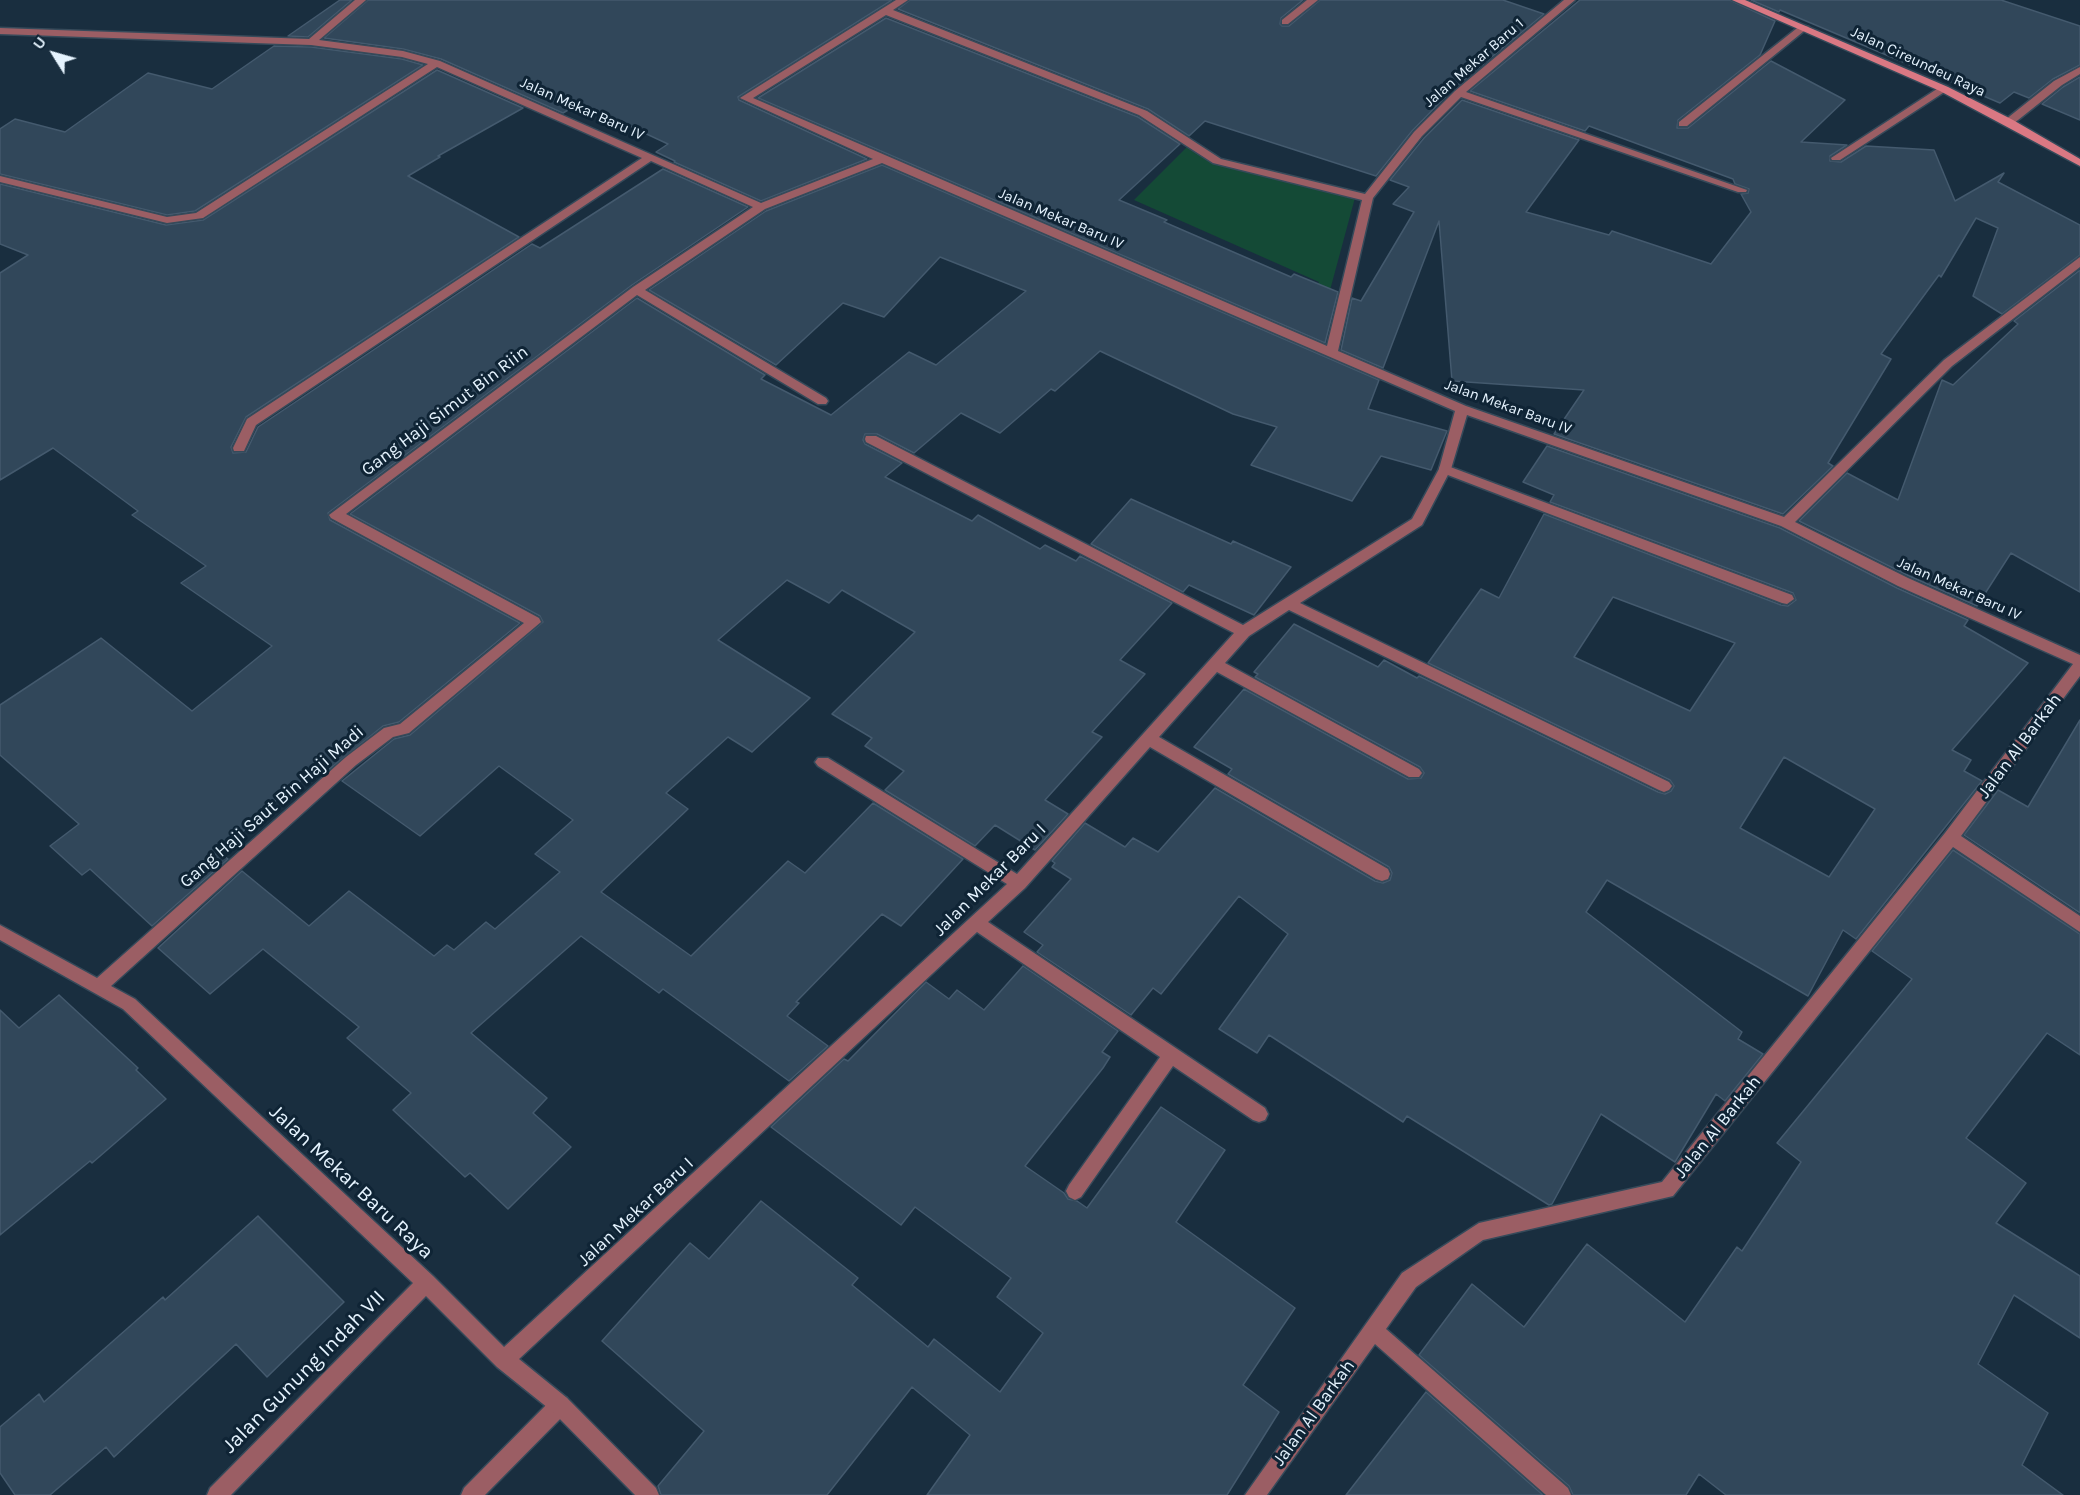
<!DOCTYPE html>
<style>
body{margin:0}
#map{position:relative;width:2080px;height:1495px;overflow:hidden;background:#192e3f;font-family:Karla,sans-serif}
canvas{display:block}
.north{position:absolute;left:24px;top:24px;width:60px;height:60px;-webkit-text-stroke:4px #0f2435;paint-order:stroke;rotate:307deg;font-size:16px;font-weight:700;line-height:24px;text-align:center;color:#e5f3fe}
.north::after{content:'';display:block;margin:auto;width:21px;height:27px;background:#e5f3fe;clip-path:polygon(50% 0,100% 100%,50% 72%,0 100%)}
</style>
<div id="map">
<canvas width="2080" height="1495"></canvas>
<div class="north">U</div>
</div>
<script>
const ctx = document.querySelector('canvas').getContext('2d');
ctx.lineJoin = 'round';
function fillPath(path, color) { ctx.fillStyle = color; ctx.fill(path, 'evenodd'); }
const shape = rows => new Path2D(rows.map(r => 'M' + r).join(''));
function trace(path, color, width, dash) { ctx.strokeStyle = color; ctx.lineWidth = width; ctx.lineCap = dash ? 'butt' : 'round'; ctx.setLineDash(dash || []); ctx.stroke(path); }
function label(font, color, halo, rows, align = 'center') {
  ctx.font = font + ' Karla,sans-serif'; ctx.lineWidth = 6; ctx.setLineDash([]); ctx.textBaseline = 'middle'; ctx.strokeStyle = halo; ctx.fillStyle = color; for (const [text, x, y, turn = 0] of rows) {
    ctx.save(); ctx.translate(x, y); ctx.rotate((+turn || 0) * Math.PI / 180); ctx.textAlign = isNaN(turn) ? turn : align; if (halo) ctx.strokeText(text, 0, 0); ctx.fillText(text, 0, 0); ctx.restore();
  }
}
fillPath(shape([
 [1190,144,1222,159,1356,194,1319,331,1293,321,1319,282,1134,200]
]), '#144a36');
const building = shape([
 [340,0,352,0,308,37,288,36,340,0],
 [368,0,892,0,738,97,739,100,867,159,761,201,674,162,675,161,656,152,668,144,580,103,563,113,441,59,403,49,324,38,368,0],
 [910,0,1303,0,1281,18,1280,24,1282,26,1289,26,1320,0,1503,0,1544,14,1453,89,1412,131,1376,176,1205,121,1189,136,1148,109,898,9,910,0],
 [1580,0,1730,0,1775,21,1760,55,1678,120,1677,128,1688,128,1771,61,1845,100,1801,142,1847,145,1830,156,1830,161,1841,162,1866,146,1934,150,1955,201,2004,173,1998,182,2080,225,2080,255,2002,314,1973,296,1998,228,1976,218,1941,277,1939,275,1881,354,1891,359,1828,463,1833,466,1783,514,1554,434,1584,390,1452,381,1439,221,1383,368,1341,350,1352,298,1361,301,1414,212,1393,204,1409,187,1390,180,1424,138,1462,100,1579,140,1526,212,1609,235,1612,231,1711,264,1751,212,1741,194,1748,193,1749,189,1735,184,1733,179,1589,126,1585,131,1470,91,1580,0],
 [1751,0,2001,0,2080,26,2080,65,2053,79,2029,98,2014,92,2000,103,1780,10,1779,12,1751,0],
 [886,18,1138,117,1180,144,1119,200,1167,220,1164,222,1291,277,1294,274,1338,292,1325,343,758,98,886,18],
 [274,46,311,47,402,59,423,65,195,211,167,215,0,174,0,129,15,119,65,132,148,73,212,89,274,46],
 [437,70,523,108,438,156,440,157,408,176,519,237,246,417,231,447,233,453,246,452,258,427,532,244,540,248,663,169,748,207,632,285,328,513,330,520,520,623,399,722,383,726,327,771,320,765,258,815,261,817,218,851,228,859,152,926,90,869,82,875,50,846,79,824,0,755,0,705,101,638,192,711,272,646,181,583,206,566,132,515,138,511,53,448,0,480,0,273,28,255,0,244,0,184,166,225,203,220,437,70],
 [2080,77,2080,120,2042,104,2063,87,2080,77],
 [882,165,1379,380,1368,409,1447,431,1431,470,1381,456,1352,501,1251,465,1277,427,1233,414,1100,351,1055,391,1051,389,1000,433,961,413,914,453,877,434,865,434,863,440,865,444,902,463,885,477,972,521,978,515,1040,549,1045,545,1076,561,1080,556,1172,603,1120,660,1145,674,1092,732,1102,737,1045,800,1068,814,1035,850,995,825,975,846,885,790,904,771,865,746,872,738,832,714,915,632,842,590,829,603,787,580,718,640,810,698,752,752,728,737,666,793,688,809,601,892,691,956,788,861,805,873,873,803,963,859,901,926,882,914,796,1002,799,1003,787,1016,828,1046,789,1081,663,989,659,993,581,936,471,1033,547,1098,533,1113,571,1147,508,1209,470,1173,465,1177,393,1110,411,1093,347,1038,359,1027,263,949,210,994,158,948,242,871,309,926,349,891,434,956,447,945,454,950,486,922,495,929,560,872,535,854,573,820,499,766,420,836,342,781,394,739,410,735,543,622,540,616,350,514,637,298,765,375,761,379,831,415,909,352,936,365,1026,291,940,257,884,317,843,303,776,365,649,290,766,211,882,165],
 [2080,270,2080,592,2011,553,1977,606,1909,576,1799,521,1847,473,1898,500,1942,380,1953,385,2018,324,2014,321,2080,270],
 [1547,446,1780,528,1897,588,1968,620,1964,626,2028,663,1952,750,1971,760,1964,771,1982,781,1856,939,1843,930,1808,996,1607,880,1586,912,1742,1032,1738,1039,1763,1054,1725,1101,1716,1094,1675,1162,1601,1114,1552,1204,1549,1205,1407,1116,1403,1122,1269,1035,1257,1053,1219,1029,1288,934,1239,896,1161,994,1153,988,1131,1015,1037,952,1043,945,1024,932,1071,879,1052,867,1055,863,1052,861,1085,823,1125,847,1133,838,1158,852,1215,788,1375,881,1383,883,1390,880,1392,873,1389,867,1228,774,1232,769,1194,747,1244,689,1408,779,1421,778,1424,773,1420,767,1255,677,1258,674,1254,672,1294,624,1378,667,1384,660,1417,678,1419,676,1658,792,1665,794,1671,791,1674,786,1670,780,1428,663,1481,589,1499,598,1544,514,1781,605,1788,606,1796,600,1793,593,1550,502,1554,495,1523,482,1547,446],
 [1613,597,1735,643,1690,711,1574,657,1613,597],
 [1784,757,1875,809,1829,877,1740,828,1784,757],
 [1131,499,1231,544,1233,541,1291,567,1254,615,1189,585,1183,592,1091,544,1131,499],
 [2080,720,2080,913,1964,835,1998,790,2028,807,2080,720],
 [1953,850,2080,934,2080,1055,2047,1033,1966,1138,2026,1183,1996,1223,2080,1276,2080,1338,2014,1295,1978,1364,2048,1413,2022,1465,2063,1495,1726,1495,1699,1474,1686,1495,1573,1495,1569,1486,1419,1355,1472,1284,1524,1327,1587,1244,1685,1322,1737,1247,1742,1251,1801,1162,1777,1143,1912,979,1872,951,1953,850],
 [1023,966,1118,1031,1102,1052,1110,1057,1103,1068,1025,1166,1064,1193,1068,1199,1077,1201,1087,1208,1161,1107,1225,1150,1176,1222,1295,1308,1243,1385,1279,1412,1227,1495,927,1495,970,1435,912,1387,827,1495,661,1495,658,1486,704,1431,602,1341,690,1243,709,1259,761,1201,858,1278,852,1285,928,1347,934,1339,1000,1392,1043,1333,997,1297,1011,1278,915,1207,901,1225,771,1127,844,1059,848,1061,926,982,949,999,957,990,984,1010,1023,966],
 [59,995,138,1068,136,1070,166,1099,92,1163,90,1161,0,1235,0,1010,19,1028,59,995],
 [258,1216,344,1302,267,1377,236,1344,114,1457,106,1447,50,1495,15,1495,0,1473,0,1427,39,1394,44,1402,163,1297,165,1300,258,1216],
 [1426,1392,1543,1495,1346,1495,1426,1392]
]);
fillPath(building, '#31475a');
trace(building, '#445a6e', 1.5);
const service = shape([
 [1940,87,1949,89,1840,160,1832,160,1831,158,1940,87],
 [1445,465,1792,595,1794,599,1787,604,1782,603,1440,472,1439,469,1440,466,1445,465],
 [560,1395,567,1398,570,1405,567,1412,485,1495,461,1495,464,1488,553,1398,560,1395]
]);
const minor = shape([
 [355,0,366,0,319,40,403,51,440,61,761,203,873,159,740,98,896,0,908,0,893,10,1147,111,1221,159,1365,194,1414,132,1455,91,1564,0,1575,0,1466,92,1747,190,1746,192,1738,192,1461,97,1422,136,1373,198,1338,351,1466,406,1784,517,1944,360,2080,257,2080,267,1952,366,1795,522,1908,578,2080,655,2080,676,1961,836,2080,916,2080,932,1953,847,1673,1196,1483,1240,1416,1287,1386,1329,1568,1488,1571,1495,1546,1495,1375,1344,1267,1495,1245,1495,1402,1273,1479,1223,1662,1182,1945,833,2073,664,1898,586,1781,526,1467,415,1451,469,1422,525,1300,603,1669,782,1672,786,1669,790,1664,792,1659,790,1289,610,1249,636,1225,663,1419,769,1422,773,1419,777,1409,777,1217,672,1159,737,1388,869,1390,874,1388,879,1382,881,1376,879,1150,747,1025,888,988,922,1265,1108,1268,1114,1265,1120,1259,1122,1253,1120,1173,1066,1081,1197,1075,1200,1069,1197,1066,1191,1069,1185,1160,1057,977,932,519,1359,567,1398,656,1488,659,1495,635,1495,553,1412,497,1367,426,1296,231,1495,207,1495,210,1488,413,1283,123,1009,0,940,0,925,97,978,346,757,384,728,400,724,524,623,331,518,329,515,633,287,753,207,651,161,256,425,244,451,234,451,233,448,247,419,642,158,437,67,203,218,167,223,0,182,0,176,167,217,196,213,428,64,402,57,311,45,0,34,0,28,309,39,355,0],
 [886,15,1139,115,1213,163,1362,200,1327,346,753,98,886,15],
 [882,163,1455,411,1439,469,1412,519,1243,625,876,436,866,436,865,439,866,442,1234,633,1017,874,828,758,818,758,815,762,818,766,1007,884,504,1347,433,1276,135,999,111,986,356,765,393,737,409,733,541,622,539,618,346,514,637,295,818,404,826,404,828,401,826,398,645,290,765,209,882,163],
 [1307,0,1318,0,1288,24,1282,24,1282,20,1307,0],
 [1801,25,1809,27,1687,126,1679,126,1679,122,1801,25],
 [2080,67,2080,74,2062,85,2013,124,2005,124,2005,120,2054,81,2080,67]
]);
const secondary = shape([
 [1732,0,1745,0,1948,87,2013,120,2080,159,2080,166,1940,91,1732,0]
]);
trace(service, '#364a5a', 3);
trace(minor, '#364a5a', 3);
trace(secondary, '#364a5a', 3);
fillPath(service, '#9b5e64');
fillPath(minor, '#9b5e64');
fillPath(secondary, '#da7883');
label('15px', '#e5f3fe', '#0f2435', [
 ["Jalan Cireundeu Raya",1918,62,25],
 ["Jalan Mekar Baru 1",1474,63,-41],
 ["Jalan Mekar Baru IV",582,109,24],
 ["Jalan Mekar Baru IV",1061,219,23],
 ["Jalan Mekar Baru IV",1508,407,20],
 ["Jalan Mekar Baru IV",1959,589,24]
]);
label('18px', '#e5f3fe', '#0f2435', [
 ["Gang Haji Simut Bin Riin",445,411,-37],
 ["Jalan Al Barkah",2020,746,-53],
 ["Gang Haji Saut Bin Haji Madi",272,807,-41],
 ["Jalan Mekar Baru I",990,880,-45],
 ["Jalan Al Barkah",1718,1127,-51],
 ["Jalan Mekar Baru I",636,1212,-43],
 ["Jalan Al Barkah",1314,1413,-54]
]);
label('21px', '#e5f3fe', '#0f2435', [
 ["Jalan Mekar Baru Raya",351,1182,43],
 ["Jalan Gunung Indah VII",304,1372,-45]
]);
</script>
